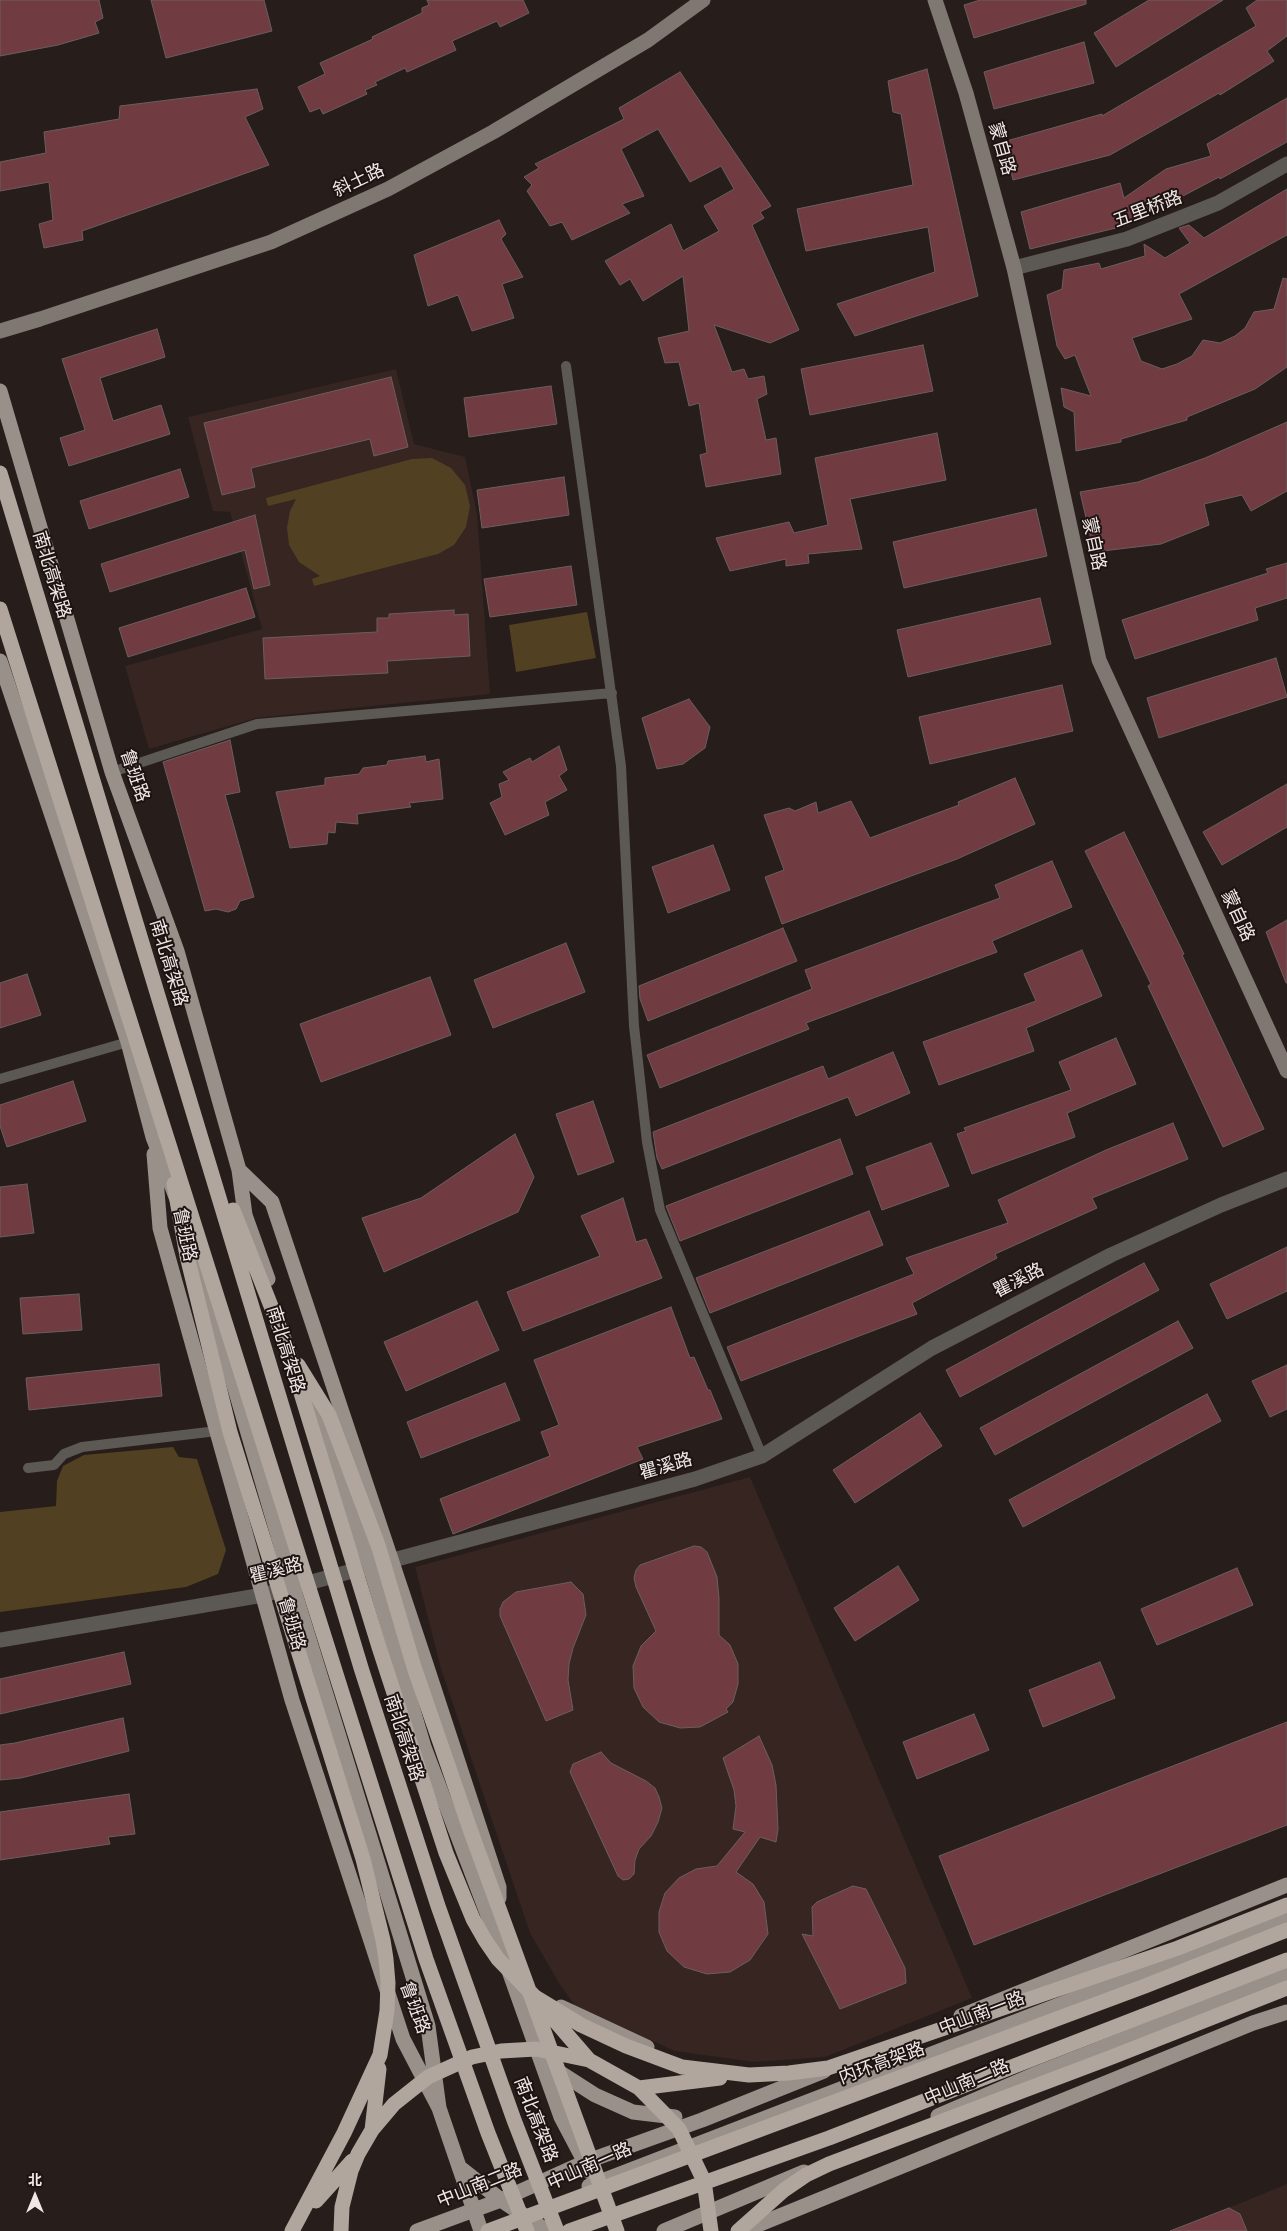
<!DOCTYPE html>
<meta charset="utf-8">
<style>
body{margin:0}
#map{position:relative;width:1287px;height:2231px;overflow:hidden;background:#271d1a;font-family:"Times New Roman","Noto Sans SC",serif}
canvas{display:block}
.north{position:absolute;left:10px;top:2171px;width:50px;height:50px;-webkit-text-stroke:4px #1d1311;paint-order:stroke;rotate:0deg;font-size:14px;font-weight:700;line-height:20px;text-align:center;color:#f0e8e7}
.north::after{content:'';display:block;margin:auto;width:18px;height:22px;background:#f0e8e7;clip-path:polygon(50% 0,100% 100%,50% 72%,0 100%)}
</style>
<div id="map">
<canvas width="1287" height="2231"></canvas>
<div class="north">北</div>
</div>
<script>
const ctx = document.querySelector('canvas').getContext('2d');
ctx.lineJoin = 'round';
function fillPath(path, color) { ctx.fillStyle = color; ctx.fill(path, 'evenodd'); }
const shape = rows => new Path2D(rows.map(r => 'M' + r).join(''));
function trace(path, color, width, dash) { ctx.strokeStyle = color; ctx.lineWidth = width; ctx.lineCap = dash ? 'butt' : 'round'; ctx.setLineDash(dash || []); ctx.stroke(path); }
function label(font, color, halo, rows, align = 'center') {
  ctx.font = font + ' "Times New Roman","Noto Sans SC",serif'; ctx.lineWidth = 4; ctx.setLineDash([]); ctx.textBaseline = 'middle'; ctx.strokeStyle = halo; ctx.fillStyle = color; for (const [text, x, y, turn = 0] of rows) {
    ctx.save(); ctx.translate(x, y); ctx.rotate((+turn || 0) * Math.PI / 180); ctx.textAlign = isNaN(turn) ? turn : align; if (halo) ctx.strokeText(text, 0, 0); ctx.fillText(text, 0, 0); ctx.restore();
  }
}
fillPath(shape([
 [396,369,414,444,465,457,477,514,490,694,256,718,149,749,125,666,262,629,230,512,213,511,188,417],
 [750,1477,972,1998,825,2057,754,2062,675,2051,575,2006,559,1983,530,1933,441,1669,415,1567],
 [1287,2184,1287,2231,1172,2231]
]), '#362521');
fillPath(shape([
 [432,458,451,468,465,485,470,506,466,527,454,545,438,554,314,586,312,579,320,576,299,562,289,545,287,528,290,511,296,499,268,506,266,498,412,459],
 [587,612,596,658,516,672,509,625],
 [173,1447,179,1457,197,1459,226,1550,218,1574,186,1587,0,1612,0,1512,56,1506,57,1481,63,1466,84,1455]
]), '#524022');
const building = shape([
 [0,0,99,0,103,18,95,22,99,33,58,45,0,56,0,0],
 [151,0,264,0,272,31,166,58,151,0],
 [427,0,523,0,529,13,500,27,497,21,452,41,456,50,407,72,405,68,375,82,377,85,365,90,367,94,323,114,320,108,310,112,298,87,325,74,320,63,373,39,372,37,422,13,422,8,429,5,427,0],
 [980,0,1086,0,1086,4,974,38,964,5,980,0],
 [1149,0,1223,0,1116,67,1094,33,1149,0],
 [1257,0,1287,0,1287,36,1267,51,1274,61,1220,95,1219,93,1110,155,1013,180,1003,142,1102,114,1102,116,1256,26,1246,8,1257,0],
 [1084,42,1094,83,994,109,984,72,1084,42],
 [927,69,978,296,855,336,837,304,935,272,928,227,806,251,797,209,913,185,901,114,893,112,888,81,927,69],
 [680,72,771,206,760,212,764,218,752,225,799,330,770,343,714,325,732,372,744,369,748,379,764,376,767,394,757,399,766,440,776,438,781,474,706,487,700,455,707,453,699,403,689,406,679,362,665,363,658,338,689,331,683,276,643,301,630,279,620,285,605,261,671,224,683,251,719,231,704,206,734,189,721,166,690,182,658,129,621,149,644,196,622,204,630,213,572,240,562,222,550,226,527,191,532,185,524,177,539,168,535,164,624,119,619,108,680,72],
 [257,89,263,109,245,117,269,165,82,231,83,240,44,248,39,224,53,220,49,182,0,191,0,162,46,153,44,132,119,119,120,106,257,89],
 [1287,98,1287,142,1220,179,1219,177,1128,225,1030,249,1021,212,1120,183,1124,198,1166,169,1211,156,1207,144,1287,98],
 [1287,189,1287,235,1179,294,1192,319,1132,338,1141,361,1162,369,1177,364,1192,356,1203,340,1220,343,1235,336,1245,328,1254,312,1274,309,1283,278,1287,279,1287,367,1255,389,1187,417,1187,420,1121,439,1121,442,1076,451,1074,412,1064,407,1061,388,1091,396,1075,355,1065,359,1057,346,1047,295,1062,289,1064,270,1099,263,1101,269,1145,256,1144,244,1165,258,1190,243,1179,228,1189,225,1204,238,1287,189],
 [499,220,506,234,501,239,523,277,502,284,514,318,472,331,458,295,428,306,414,255,499,220],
 [157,329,165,357,100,378,113,421,161,405,170,434,69,466,60,438,85,430,62,359,157,329],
 [923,345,933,391,810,415,801,369,923,345],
 [391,377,408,447,374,456,370,439,251,468,255,487,222,495,204,423,391,377],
 [551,386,557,424,469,437,464,398,551,386],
 [1287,422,1287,491,1251,511,1242,495,1204,504,1209,525,1161,544,1094,552,1080,492,1138,482,1205,458,1287,422],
 [937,433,946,480,850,499,862,549,808,554,809,563,786,566,786,559,730,571,716,538,789,522,794,533,828,525,815,458,937,433],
 [180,469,189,497,89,529,80,501,180,469],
 [564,477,569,515,482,528,477,490,564,477],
 [1036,509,1047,556,904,588,893,542,1036,509],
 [255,515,270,585,254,589,245,550,110,592,101,564,255,515],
 [1287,563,1287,598,1255,608,1258,620,1135,659,1122,620,1268,573,1266,569,1287,563],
 [571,566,577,605,490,617,484,579,571,566],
 [246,588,255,617,128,657,119,628,246,588],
 [1040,598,1051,644,908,677,897,630,1040,598],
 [454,610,454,615,468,614,470,656,387,661,388,673,265,679,263,638,377,632,377,618,389,618,389,614,454,610],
 [1276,658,1287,697,1159,738,1147,698,1276,658],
 [1062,685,1073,731,930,764,919,717,1062,685],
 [689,699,710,727,705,748,683,764,657,769,642,718,689,699],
 [230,740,240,792,225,795,254,897,240,901,236,909,228,912,216,909,205,911,163,762,230,740],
 [559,746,567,770,559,776,567,790,545,802,549,815,505,835,490,803,502,797,499,784,509,780,503,772,530,758,532,762,559,746],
 [425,756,426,762,439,759,443,799,409,803,411,807,357,814,358,824,336,822,335,833,328,832,327,844,290,848,276,792,325,785,325,778,359,774,363,768,387,765,388,761,425,756],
 [1015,778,1035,824,957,859,782,924,765,877,784,870,764,815,789,808,795,811,816,802,818,813,851,801,870,838,959,805,958,802,1015,778],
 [1287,784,1287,827,1222,865,1203,832,1287,784],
 [1124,832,1184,954,1182,955,1264,1129,1223,1147,1148,986,1151,984,1085,851,1124,832],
 [713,845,730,890,668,913,652,867,713,845],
 [1052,861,1072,907,992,941,997,952,806,1023,809,1029,660,1088,647,1055,812,989,805,970,1000,898,995,885,1052,861],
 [1287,920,1287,983,1286,983,1266,932,1287,920],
 [783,928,797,961,648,1021,640,999,639,986,783,928],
 [566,943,585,992,493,1028,474,980,566,943],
 [1082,950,1102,996,1026,1028,1034,1051,939,1085,923,1042,1036,1001,1024,974,1082,950],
 [27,974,41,1015,0,1028,0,983,27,974],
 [430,977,451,1035,321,1082,300,1024,430,977],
 [1116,1038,1136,1084,1067,1113,1075,1137,972,1174,957,1134,966,1131,964,1128,1071,1090,1059,1062,1116,1038],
 [893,1052,910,1093,856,1116,848,1097,662,1169,657,1158,653,1132,823,1066,828,1079,893,1052],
 [73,1081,86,1121,7,1147,0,1126,0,1105,73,1081],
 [593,1101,614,1162,578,1175,556,1114,593,1101],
 [1173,1123,1188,1159,1092,1198,1097,1208,995,1254,997,1258,912,1303,917,1314,741,1381,727,1347,914,1274,906,1258,1008,1223,998,1200,1106,1150,1173,1123],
 [515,1134,534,1177,518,1212,384,1272,362,1218,421,1198,515,1134],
 [840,1139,853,1174,680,1241,666,1206,840,1139],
 [931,1143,949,1186,882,1210,866,1167,931,1143],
 [27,1184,34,1233,0,1237,0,1187,27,1184],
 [623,1198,636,1242,646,1239,662,1278,523,1331,507,1292,600,1256,581,1216,623,1198],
 [869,1211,883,1245,710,1313,696,1278,869,1211],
 [1287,1247,1287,1291,1227,1319,1210,1284,1287,1247],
 [1144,1263,1159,1290,960,1397,946,1370,1144,1263],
 [79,1294,82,1330,23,1334,20,1298,79,1294],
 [477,1301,499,1350,406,1391,384,1342,477,1301],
 [671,1307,690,1358,694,1357,708,1390,710,1390,722,1419,637,1447,643,1459,453,1534,440,1499,550,1456,541,1432,559,1425,534,1360,671,1307],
 [1178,1321,1193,1348,995,1455,980,1428,1178,1321],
 [159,1364,162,1396,29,1410,26,1378,159,1364],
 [1287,1365,1287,1409,1270,1417,1252,1381,1287,1365],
 [505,1383,520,1420,421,1458,407,1422,505,1383],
 [1207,1394,1221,1421,1023,1527,1009,1500,1207,1394],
 [920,1413,942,1446,855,1503,833,1470,920,1413],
 [694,1546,701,1547,707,1552,717,1577,719,1598,719,1635,730,1645,738,1664,738,1684,733,1702,726,1709,728,1712,700,1727,680,1728,659,1722,643,1707,634,1688,633,1666,641,1646,656,1631,636,1587,634,1578,636,1570,640,1565,694,1546],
 [898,1566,919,1600,855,1641,834,1608,898,1566],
 [1237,1568,1253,1605,1157,1645,1141,1609,1237,1568],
 [571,1582,583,1594,586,1615,573,1648,569,1664,568,1680,573,1710,546,1721,500,1616,500,1609,503,1602,516,1592,571,1582],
 [124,1652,131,1684,0,1714,0,1679,124,1652],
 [1100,1662,1115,1698,1043,1727,1029,1690,1100,1662],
 [974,1714,989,1750,917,1779,903,1742,974,1714],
 [123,1718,129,1751,21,1778,0,1780,0,1745,15,1743,123,1718],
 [1287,1722,1287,1825,974,1945,939,1856,1287,1722],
 [759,1736,772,1765,776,1785,778,1829,776,1842,760,1837,736,1872,753,1884,764,1902,768,1934,750,1960,730,1972,707,1974,684,1967,667,1951,659,1932,659,1912,665,1893,679,1878,696,1869,717,1866,745,1832,733,1829,736,1806,734,1790,723,1758,759,1736],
 [601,1752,611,1763,646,1781,655,1788,659,1797,662,1808,658,1822,651,1836,639,1849,635,1860,634,1874,629,1879,623,1880,618,1876,570,1772,573,1764,601,1752],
 [129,1794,135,1834,108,1837,110,1844,0,1860,0,1812,129,1794],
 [853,1886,866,1889,905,1968,906,1983,840,2009,802,1934,813,1936,812,1907,817,1902,853,1886],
 [1229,2208,1240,2214,1247,2231,1170,2231,1229,2208]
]);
fillPath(building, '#703c42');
trace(building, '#6b5e5f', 1);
trace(shape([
 [566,366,621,766,634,1026,647,1142,660,1210,762,1456],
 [112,772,257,724,612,693],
 [0,1079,128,1042],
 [28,1468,54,1465,64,1454,82,1447,217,1431]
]), '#5c5854', 10);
trace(shape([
 [1014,268,1127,239,1218,203,1287,164],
 [0,1640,263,1595,695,1479,762,1456,932,1348,1111,1255,1221,1205,1287,1179]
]), '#5c5854', 15);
trace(shape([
 [935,0,966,93,1014,268,1099,660,1287,1071],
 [0,331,40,319,271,242,388,189,493,132,648,40,703,0]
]), '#7e7772', 15);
trace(shape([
 [0,391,112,772,177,951,239,1170,245,1215,268,1279],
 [0,661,128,1042,153,1137,176,1197],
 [154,1154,160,1228,292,1700,403,2039,439,2108,481,2231],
 [239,1170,272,1202,426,1664,499,1887,499,1898],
 [195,1252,293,1587,428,2026,439,2108],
 [305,1383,370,1566,424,1747,508,1968,561,2117,590,2172],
 [561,2007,647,2047],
 [961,2016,1287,1885],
 [553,2068,595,2095,633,2112,675,2117],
 [938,2116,1038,2073,1287,1975],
 [459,2167,501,2200,547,2231],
 [589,2186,1287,1917],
 [417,2231,501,2200,585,2162,702,2120,824,2071],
 [664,2231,804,2172],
 [743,2231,1253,2023,1287,2012]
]), '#999089', 15);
trace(shape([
 [0,473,362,1671,438,1906,514,2120,557,2231],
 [0,609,426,1959,488,2133,527,2231],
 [174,1184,187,1256,230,1432,363,1859,383,1940,386,1959,388,1983,387,2011,380,2055,344,2133,292,2231],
 [233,1210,286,1344,379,1647,446,1853,473,1919,485,1940,498,1959,535,1997,581,2025,626,2046,682,2067,749,2075,789,2073,828,2068,1178,1948,1287,1905],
 [298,1365,329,1415,379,1548,414,1667,471,1832,617,2231],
 [544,2008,589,2060],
 [639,2088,720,2078],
 [372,2130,379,2069],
 [316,2201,352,2161],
 [341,2231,342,2207,351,2171,358,2154,372,2130,394,2104,428,2077,472,2057,501,2051,536,2049,589,2060,639,2088,679,2129,704,2181,711,2231],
 [488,2231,1145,1986,1287,1930],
 [569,2231,829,2138,1287,1960],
 [738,2231,784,2190,806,2175,829,2164,1112,2057,1287,1988]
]), '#b1a69e', 15);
label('18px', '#f0e8e7', '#1d1311', [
 ["蒙自路",1001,149,74],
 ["斜土路",359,181,-25],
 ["五里桥路",1148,210,-21],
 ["蒙自路",1093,544,78],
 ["南北高架路",51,575,73],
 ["鲁班路",134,776,71],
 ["蒙自路",1237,916,65],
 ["南北高架路",168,963,73],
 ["鲁班路",184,1235,78],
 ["瞿溪路",1019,1281,-27],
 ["南北高架路",285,1350,73],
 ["瞿溪路",666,1467,-16],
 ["瞿溪路",276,1571,-14],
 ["鲁班路",291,1624,74],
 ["南北高架路",403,1738,72],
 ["鲁班路",414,2008,70],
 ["中山南一路",982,2014,-21],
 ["内环高架路",882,2064,-20],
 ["中山南二路",967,2083,-23],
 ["南北高架路",535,2120,69],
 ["中山南一路",590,2167,-24],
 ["中山南二路",480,2186,-22]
]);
</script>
